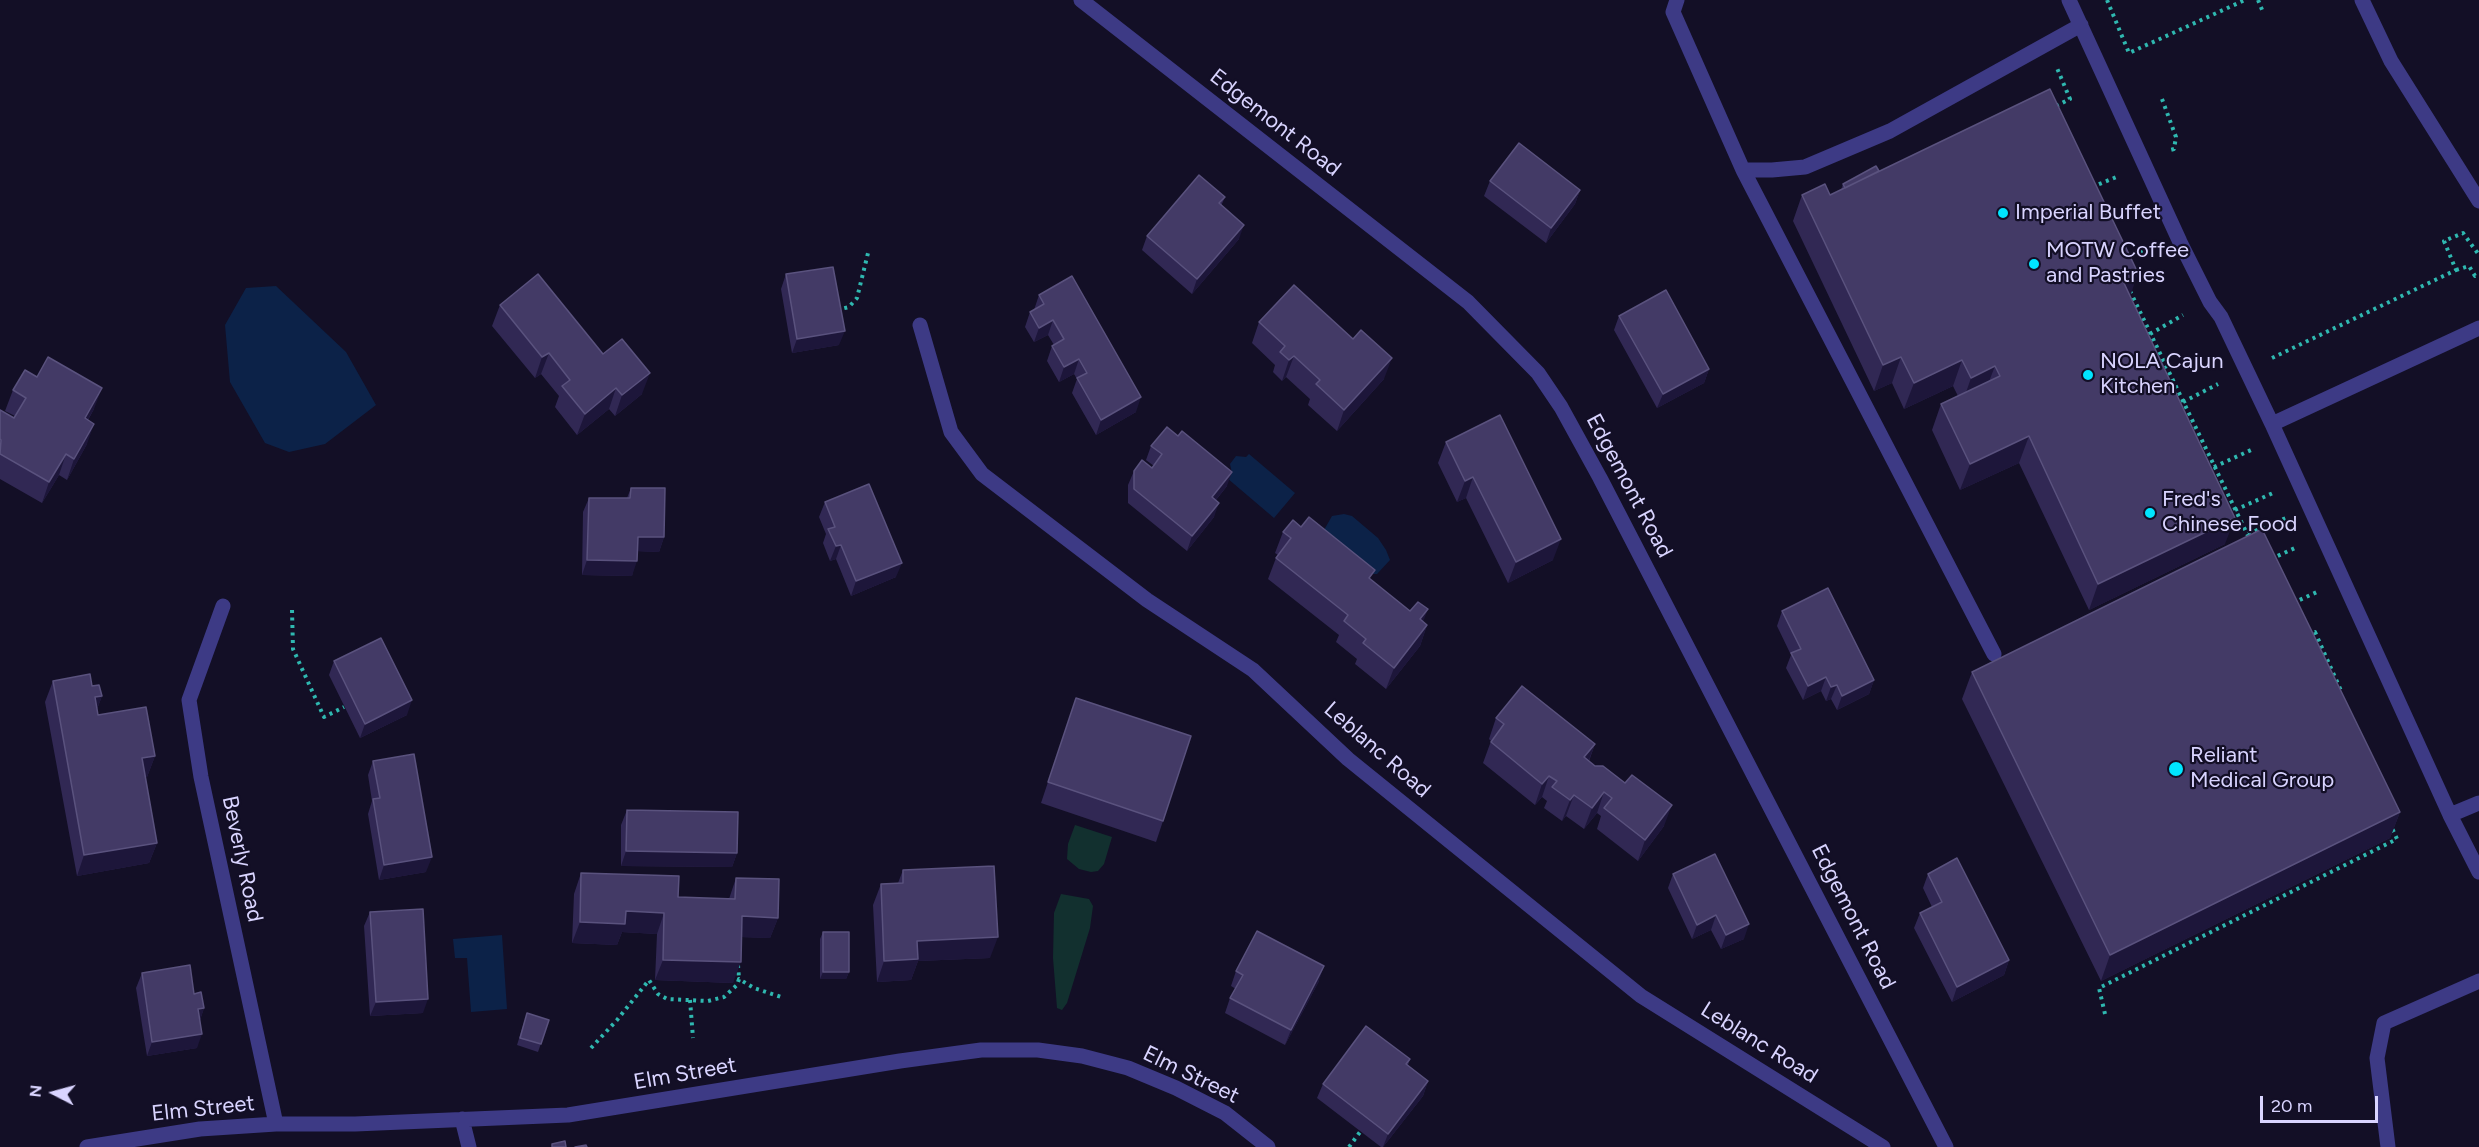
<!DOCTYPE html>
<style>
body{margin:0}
#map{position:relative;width:2479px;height:1147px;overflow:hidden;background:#130f26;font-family:Figtree,sans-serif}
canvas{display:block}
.north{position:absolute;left:24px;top:1063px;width:60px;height:60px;-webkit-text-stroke:4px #130f26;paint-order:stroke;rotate:276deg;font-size:16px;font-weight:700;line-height:24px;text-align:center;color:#d9d4ff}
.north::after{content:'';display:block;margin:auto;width:21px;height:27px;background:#d9d4ff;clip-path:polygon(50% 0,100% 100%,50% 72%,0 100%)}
.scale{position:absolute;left:2260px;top:1096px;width:118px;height:27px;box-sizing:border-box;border:3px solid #d9d4ff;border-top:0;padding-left:8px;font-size:18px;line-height:21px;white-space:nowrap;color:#d9d4ff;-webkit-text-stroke:4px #130f26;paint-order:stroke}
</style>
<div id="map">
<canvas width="2479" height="1147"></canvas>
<div class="north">N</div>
<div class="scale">20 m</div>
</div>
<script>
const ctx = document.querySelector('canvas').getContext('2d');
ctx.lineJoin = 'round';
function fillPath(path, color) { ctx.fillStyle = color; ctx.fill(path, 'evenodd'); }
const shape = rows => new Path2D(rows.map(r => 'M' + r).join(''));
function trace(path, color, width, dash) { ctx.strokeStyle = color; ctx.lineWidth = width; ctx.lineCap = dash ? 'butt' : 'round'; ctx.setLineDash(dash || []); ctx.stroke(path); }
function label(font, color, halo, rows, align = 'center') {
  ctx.font = font + ' Figtree,sans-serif'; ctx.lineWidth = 4.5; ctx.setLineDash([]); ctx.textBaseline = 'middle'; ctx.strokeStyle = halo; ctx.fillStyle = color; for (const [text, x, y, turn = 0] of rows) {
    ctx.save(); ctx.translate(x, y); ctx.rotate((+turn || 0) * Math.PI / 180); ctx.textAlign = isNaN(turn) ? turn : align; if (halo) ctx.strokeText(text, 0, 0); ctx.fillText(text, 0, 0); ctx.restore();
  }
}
fillPath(shape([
 [1075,825,1112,837,1104,864,1098,871,1091,872,1079,869,1067,859,1068,844],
 [1061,894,1089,899,1093,906,1090,928,1067,1003,1062,1010,1057,1008,1053,958,1054,913]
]), '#12302f');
fillPath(shape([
 [276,286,346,352,376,405,325,444,289,452,265,443,230,382,225,325,246,288],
 [1249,454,1295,493,1274,518,1227,478,1232,473,1230,464,1236,456,1246,457],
 [1344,514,1352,516,1378,538,1386,550,1390,560,1377,574,1366,574,1324,530,1332,516],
 [502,935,507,1009,471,1012,467,958,455,958,453,939]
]), '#0c2248');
trace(shape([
 [2107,0,2129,53,2245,0],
 [2258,0,2263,12],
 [2162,99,2176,137,2174,149,2170,150],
 [2056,106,2070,99,2057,68],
 [2092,187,2119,176],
 [2126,258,2152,246],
 [2456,270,2469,266,2475,276,2479,274],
 [2130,291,2249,538],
 [837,310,849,307,857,298,869,249],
 [2150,334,2183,315],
 [2272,358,2456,270,2444,241,2463,233,2479,255],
 [2183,402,2218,384],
 [2214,467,2251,450],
 [2235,510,2273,493],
 [2248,534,2286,518],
 [2271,559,2297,547],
 [2293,603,2319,591],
 [292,610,293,649,324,717,344,707],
 [2308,635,2315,632,2342,693],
 [738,965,739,979],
 [690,1000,693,1038],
 [2105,1014,2099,988,2397,839,2391,826],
 [591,1048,617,1020,649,980,658,994,667,999,708,1001,724,997,737,985,739,979,754,988,781,997],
 [1349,1147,1360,1132]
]), '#2fb8b0', 4, [3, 4.5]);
trace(shape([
 [1677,0,1673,12,1743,170,1772,170,1805,167,1890,131,2081,25],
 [2069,0,2180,242,2210,302,2221,317,2272,424,2479,328],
 [2362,0,2391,61,2479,201],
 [1743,170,1994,654],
 [2272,424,2450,815,2479,872],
 [2450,815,2479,803],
 [2388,1147,2377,1058,2384,1023,2479,981]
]), '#3d3a85', 15);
trace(shape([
 [1081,0,1468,302,1538,373,1561,407,1600,478,1946,1147],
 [920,325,951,432,982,474,1147,600,1253,670,1348,759,1641,996,1883,1147],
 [223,606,189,700,201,777,276,1124],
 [462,1119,469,1147],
 [87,1147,200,1129,276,1124,355,1124,568,1115,900,1061,981,1050,1038,1050,1082,1056,1128,1068,1176,1088,1225,1113,1268,1147]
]), '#3d3a85', 15);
fillPath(shape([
 [1879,171,2130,296,2225,544,2089,610,2019,463,1960,490,1932,430,1941,404,1958,396,1953,386,1904,409,1892,383,1874,391,1793,221,1802,195,1830,195,1841,190,1843,184],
 [1490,181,1580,190,1575,204,1546,243,1484,196],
 [1225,197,1221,206,1239,239,1192,294,1142,250,1147,236],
 [786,274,839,345,792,353,781,289],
 [1039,295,1136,412,1096,435,1072,393,1077,379,1074,374,1059,382,1047,361,1052,346,1054,345,1048,335,1034,342,1025,327,1030,312,1034,310],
 [500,305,603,354,642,394,615,416,609,409,577,435,555,407,559,396,541,374,535,378,492,326],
 [1619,316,1709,369,1704,383,1657,408,1614,330],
 [1259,322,1384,379,1337,431,1308,405,1310,399,1286,377,1282,381,1273,372,1275,365,1252,343],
 [13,390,94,409,88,420,87,444,67,480,59,475,42,503,0,479,0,410,14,418,15,416,5,411],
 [1446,442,1553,560,1508,583,1466,498,1457,502,1438,463],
 [1151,446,1227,486,1216,500,1214,517,1187,551,1128,503,1128,485,1134,471,1152,468,1154,466,1146,460],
 [631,488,664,537,659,552,637,551,632,576,582,575,583,512,589,498,627,498],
 [825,502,896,577,851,596,836,559,830,561,823,543,826,534,819,517],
 [1301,527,1371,580,1427,625,1420,646,1386,689,1355,664,1357,659,1336,642,1339,635,1268,579,1276,558,1278,555,1275,553,1283,532],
 [1782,611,1874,680,1869,694,1837,710,1831,699,1826,701,1821,691,1803,700,1786,668,1791,655,1777,626],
 [334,661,407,715,360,738,329,675],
 [1972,672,2400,812,2390,838,2101,981,1962,699],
 [53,681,92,686,102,696,97,709,98,715,155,756,147,777,145,777,157,843,149,863,77,876,45,702],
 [1076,698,1163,821,1156,842,1041,803],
 [1496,718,1595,744,1589,761,1664,826,1638,861,1597,829,1601,816,1597,813,1584,829,1566,816,1562,821,1544,808,1547,801,1542,797,1535,805,1483,763,1491,741,1489,739],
 [373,761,426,872,379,880,368,814,372,801,368,775],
 [627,810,737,853,732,867,621,866,621,825],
 [903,870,990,958,918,961,911,980,877,982,873,905,881,884,898,883],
 [581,873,678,897,729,899,736,878,778,918,770,938,742,937,733,983,655,980,657,934,622,932,617,945,572,943,574,894],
 [1673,874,1744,939,1721,949,1711,930,1692,939,1668,888],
 [1928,874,2009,960,2004,975,1952,1002,1914,928,1920,913,1932,907,1923,888],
 [370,912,423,1013,370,1016,364,926],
 [823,932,849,972,846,979,820,979,820,939],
 [1236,971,1319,981,1285,1045,1225,1013,1230,998,1236,989,1231,986],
 [142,973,194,994,204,1008,200,1020,197,1048,147,1056,136,988],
 [527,1013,549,1020,538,1052,517,1045],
 [1410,1059,1408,1065,1428,1081,1423,1096,1383,1147,1381,1147,1317,1098,1323,1084]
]), '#312854');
fillPath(shape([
 [1580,190,1575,204,1546,243,1551,228],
 [1244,225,1239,239,1192,294,1197,279],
 [2138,273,2129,300,2123,281],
 [1053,320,1048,335,1034,342,1039,328],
 [845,331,839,345,792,353,797,339],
 [549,353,541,374,535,378,542,357],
 [1294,356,1286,377,1282,381,1289,360],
 [1901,357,1892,383,1874,391,1883,365],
 [1392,358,1384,379,1337,431,1344,410],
 [1079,359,1074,374,1059,382,1064,367],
 [1962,360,1953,386,1904,409,1914,383],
 [1995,366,1985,392,1962,404,1971,378],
 [1709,369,1704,383,1657,408,1663,394],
 [650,373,642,394,615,416,622,395],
 [102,388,94,409,77,438,85,418],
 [616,388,609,409,577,435,585,414],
 [1141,397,1136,412,1096,435,1101,420],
 [94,424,87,444,67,480,74,459],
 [2029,436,2019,463,1960,490,1970,464],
 [66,454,59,475,42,503,49,482],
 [1232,472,1227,486,1206,512,1212,497],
 [1473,477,1466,498,1457,502,1465,481],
 [1219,503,1214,517,1187,551,1192,536],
 [2235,518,2225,544,2089,610,2098,584],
 [638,537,664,537,659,552,632,551],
 [1561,539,1553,560,1508,583,1516,562],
 [841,545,836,559,830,561,836,546],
 [587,560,637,561,632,576,582,575],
 [902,563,896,577,851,596,856,581],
 [1428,609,1420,630,1420,619],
 [1427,625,1420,646,1386,689,1394,668],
 [1826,677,1821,691,1803,700,1808,686],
 [1874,680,1869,694,1837,710,1842,696],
 [1837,685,1831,699,1826,701,1831,687],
 [102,696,94,717,95,697],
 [412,700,407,715,360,738,365,724],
 [1595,744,1587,765,1584,757],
 [155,756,147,777,134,779,142,758],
 [1549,776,1542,797,1535,805,1542,784],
 [1604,792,1597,813,1584,829,1592,808],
 [1574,795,1566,816,1562,821,1570,800],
 [1672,805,1664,826,1638,861,1645,840],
 [2400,812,2390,838,2101,981,2110,955],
 [157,843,149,863,77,876,84,855],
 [626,851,737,853,732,867,621,866],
 [432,857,426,872,379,880,384,865],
 [626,911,664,913,657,934,622,932,617,945,572,943,580,922],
 [1716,915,1711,930,1692,939,1697,925],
 [742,916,778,918,770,938,735,937],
 [1749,924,1744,939,1721,949,1726,935],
 [998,937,990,958,918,961,911,980,877,982,884,961,917,941],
 [663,960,741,962,733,983,655,980],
 [2009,960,2004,975,1952,1002,1957,987],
 [1324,966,1319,981,1285,1045,1291,1030],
 [823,972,849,972,846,979,820,979],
 [428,999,423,1013,370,1016,376,1002],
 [204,1008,199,1023,198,1009],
 [202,1034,197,1048,147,1056,152,1042],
 [1428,1081,1423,1096,1383,1147,1388,1134]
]), '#1d163a');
const building = shape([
 [2050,89,2138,273,2123,281,2235,518,2098,584,2029,436,1970,464,1941,404,2000,376,1995,366,1971,378,1962,360,1914,383,1901,357,1883,365,1802,195,1825,184,1830,195,2050,89],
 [1519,143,1580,190,1551,228,1490,181,1519,143],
 [1876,166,1879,171,1845,188,1843,184,1876,166],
 [1199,175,1225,197,1219,203,1244,225,1197,279,1147,236,1199,175],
 [833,267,845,331,797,339,786,274,833,267],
 [538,274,603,354,622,339,650,373,622,395,616,388,585,414,562,386,570,380,549,353,542,357,500,305,538,274],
 [1072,276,1141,397,1101,420,1077,378,1087,373,1079,359,1064,367,1052,346,1064,339,1053,320,1039,328,1030,312,1044,304,1039,295,1072,276],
 [1294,285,1353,339,1361,330,1392,358,1344,410,1316,384,1320,380,1294,356,1289,360,1280,352,1285,346,1259,322,1294,285],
 [1666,290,1709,369,1663,394,1619,316,1666,290],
 [48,357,102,388,85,418,94,424,74,459,66,454,49,482,0,454,1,440,0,439,0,410,14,418,26,398,13,390,25,370,37,377,48,357],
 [1500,415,1561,539,1516,562,1473,477,1465,481,1446,442,1500,415],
 [1167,427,1178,436,1182,431,1232,472,1212,497,1219,503,1192,536,1134,489,1134,471,1142,460,1152,468,1162,454,1151,446,1167,427],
 [869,484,902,563,856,581,841,545,836,546,828,529,835,527,825,502,869,484],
 [631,488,665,488,664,537,638,537,637,561,587,560,589,498,630,498,631,488],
 [1309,517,1375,570,1369,578,1410,611,1418,602,1428,609,1420,619,1427,625,1394,668,1363,643,1366,639,1344,621,1348,615,1276,558,1291,538,1283,532,1293,520,1301,527,1309,517],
 [2262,529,2400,812,2110,955,1972,672,2262,529],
 [1828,588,1874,680,1842,696,1837,685,1831,687,1826,677,1808,686,1791,653,1801,649,1782,611,1828,588],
 [381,638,412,700,365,724,334,661,381,638],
 [90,674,92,686,99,685,102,696,95,697,98,715,146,707,155,756,142,758,157,843,84,855,53,681,90,674],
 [1522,686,1595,744,1584,757,1595,766,1603,766,1625,783,1632,775,1672,805,1645,840,1604,808,1612,798,1604,792,1592,808,1574,795,1570,800,1552,787,1557,781,1549,776,1542,784,1491,742,1504,724,1496,718,1522,686],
 [1076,698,1191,736,1163,821,1048,782,1076,698],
 [414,754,432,857,384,865,373,799,380,798,373,761,414,754],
 [627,810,738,812,737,853,626,851,627,810],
 [1715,854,1749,924,1726,935,1716,915,1697,925,1673,874,1715,854],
 [1957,858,2009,960,1957,987,1920,913,1942,902,1928,874,1957,858],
 [994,866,998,937,917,941,918,959,884,961,881,884,903,883,903,870,994,866],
 [581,873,679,876,678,897,735,899,736,878,779,879,778,918,742,916,741,962,663,960,664,913,626,911,625,924,580,922,581,873],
 [423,909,428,999,376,1002,370,912,423,909],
 [1257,931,1324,966,1291,1030,1230,998,1243,975,1236,971,1257,931],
 [823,932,849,932,849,972,823,972,823,932],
 [190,965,194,994,201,992,204,1008,198,1009,202,1034,152,1042,142,973,190,965],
 [527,1013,549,1020,541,1044,520,1038,527,1013],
 [1366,1026,1410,1059,1406,1064,1428,1081,1388,1134,1323,1084,1366,1026],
 [565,1141,566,1147,552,1147,552,1144,565,1141],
 [586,1145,587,1147,575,1147,586,1145]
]);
fillPath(building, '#433a66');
trace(building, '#5a527e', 1.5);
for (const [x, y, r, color] of [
 [2003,213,6,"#00e5ff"],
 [2034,264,6,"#00e5ff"],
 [2088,375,6,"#00e5ff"],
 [2150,513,6,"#00e5ff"],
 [2176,769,8,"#00e5ff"]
]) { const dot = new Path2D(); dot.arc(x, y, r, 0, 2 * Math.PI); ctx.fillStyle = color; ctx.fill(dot); trace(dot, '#130f26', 2); }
label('22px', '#d9d4ff', '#130f26', [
 ["Edgemont Road",1275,123,38],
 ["Edgemont Road",1629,486,62],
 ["Leblanc Road",1377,750,41],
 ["Beverly Road",242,859,78],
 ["Edgemont Road",1853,917,63],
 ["Leblanc Road",1759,1043,32],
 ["Elm Street",685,1074,-10],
 ["Elm Street",1191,1075,26],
 ["Elm Street",203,1109,-6]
]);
label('22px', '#d9d4ff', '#130f26', [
 ["Imperial Buffet",2015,213],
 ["MOTW Coffee",2046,251],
 ["and Pastries",2046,276],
 ["NOLA Cajun",2100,362],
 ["Kitchen",2100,387],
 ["Fred's",2162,500],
 ["Chinese Food",2162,525],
 ["Reliant",2190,756],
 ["Medical Group",2190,781]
], 'left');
</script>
